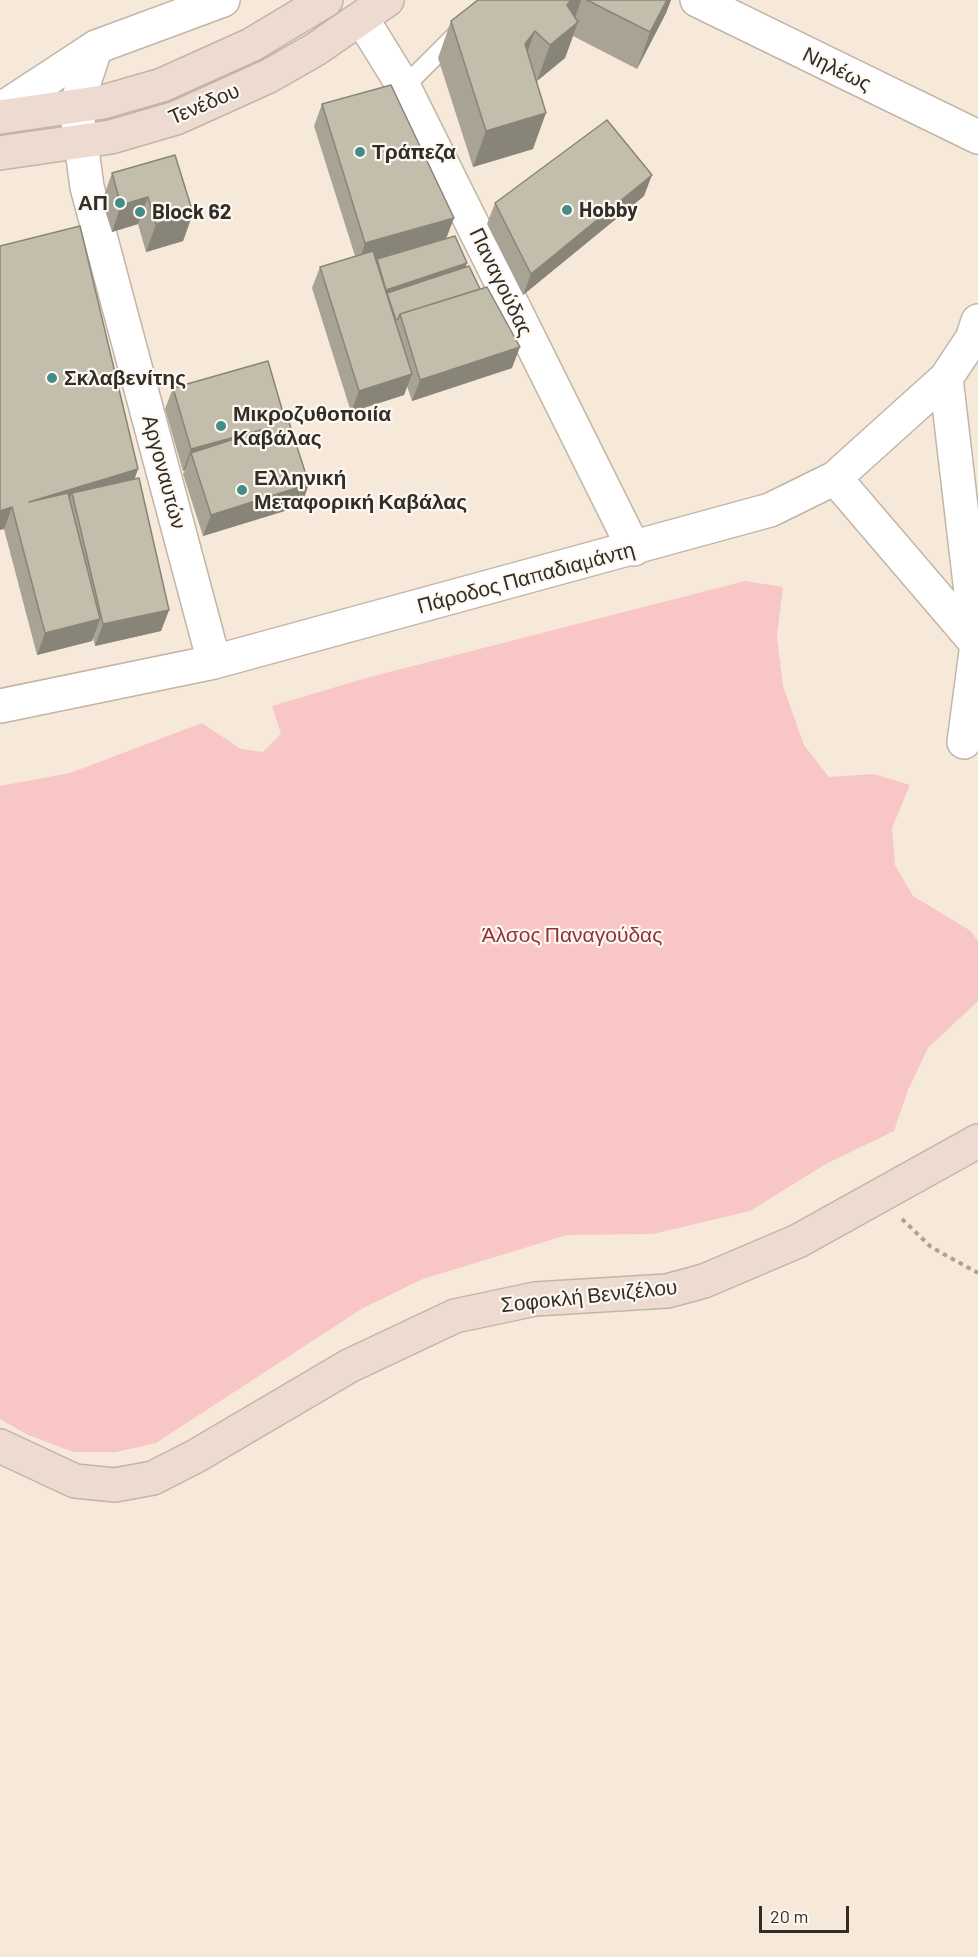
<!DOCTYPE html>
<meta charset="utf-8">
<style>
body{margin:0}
#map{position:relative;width:978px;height:1957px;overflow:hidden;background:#f7e9da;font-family:Barlow,sans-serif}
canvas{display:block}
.scale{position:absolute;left:759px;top:1906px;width:90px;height:27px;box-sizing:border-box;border:3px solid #322d27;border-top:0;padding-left:8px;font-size:18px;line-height:21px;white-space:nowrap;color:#322d27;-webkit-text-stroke:4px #fef8f2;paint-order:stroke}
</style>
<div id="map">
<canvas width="978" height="1957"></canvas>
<div class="scale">20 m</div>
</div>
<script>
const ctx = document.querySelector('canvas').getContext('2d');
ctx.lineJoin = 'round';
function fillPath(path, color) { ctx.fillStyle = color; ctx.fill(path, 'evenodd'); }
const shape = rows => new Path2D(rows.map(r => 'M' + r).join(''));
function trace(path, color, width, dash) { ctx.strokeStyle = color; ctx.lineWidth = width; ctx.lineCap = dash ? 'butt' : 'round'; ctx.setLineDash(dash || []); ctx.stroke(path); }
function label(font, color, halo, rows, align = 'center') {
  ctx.font = font + ' Barlow,sans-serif'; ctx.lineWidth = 4.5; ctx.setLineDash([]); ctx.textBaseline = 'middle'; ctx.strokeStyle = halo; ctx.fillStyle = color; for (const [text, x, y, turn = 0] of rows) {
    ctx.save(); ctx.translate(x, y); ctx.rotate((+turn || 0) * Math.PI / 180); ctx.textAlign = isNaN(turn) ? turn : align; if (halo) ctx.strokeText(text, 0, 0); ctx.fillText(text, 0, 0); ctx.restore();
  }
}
fillPath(shape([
 [745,581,783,587,777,636,783,686,804,745,829,777,874,774,910,785,892,828,895,865,913,896,971,931,978,941,978,1001,928,1048,908,1090,894,1131,826,1164,750,1211,653,1234,567,1235,423,1279,363,1308,156,1443,116,1452,73,1452,26,1434,0,1419,0,786,70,773,202,723,241,749,263,752,281,734,272,706,366,678]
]), '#f8c7c5');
const lane = shape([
 [404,87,491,0]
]);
const street = shape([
 [697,0,978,137],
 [362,19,404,87,634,549],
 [96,47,76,106,87,187,214,662],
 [0,110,96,47,223,0],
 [946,378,977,644,964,742],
 [835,478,977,644],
 [0,706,214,662,770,510,835,478,946,378,972,339,978,321]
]);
const secondary = shape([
 [0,117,103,102,162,85,251,45,326,0],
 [0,153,111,137,176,118,269,76,316,49,387,0],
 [0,1446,75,1481,115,1485,153,1478,196,1456,349,1366,455,1316,535,1299,667,1291,704,1281,798,1241,978,1141]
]);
trace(lane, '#c2b5a7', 21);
trace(street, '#c2b5a7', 36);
trace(secondary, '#c2b5a7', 36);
trace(shape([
 [902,1219,931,1247,978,1273]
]), '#aca196', 4, [4.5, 4.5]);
trace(lane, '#fff', 18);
trace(street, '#fff', 33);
trace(secondary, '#eddad0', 33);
fillPath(shape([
 [478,0,671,0,666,13,637,69,573,36,565,58,537,81,533,149,473,167,438,58,451,21],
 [322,104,446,239,465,267,512,368,412,401,407,386,404,395,351,412,312,288,320,267,355,256,314,126],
 [112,173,193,213,183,241,146,252,138,224,112,232,102,201],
 [644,196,523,295,487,224,495,203],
 [0,246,135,479,169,610,161,631,95,646,93,638,92,641,37,655,4,529],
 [173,388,286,423,309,484,301,506,203,536,183,474,185,470,183,471,165,409]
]), '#a8a394');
fillPath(shape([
 [571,0,581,0,572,27,578,22,565,58,537,81,550,45,567,5],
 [667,0,671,0,666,13,637,69,650,32],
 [535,31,522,67,525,44],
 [546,113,533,149,473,167,486,131],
 [652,175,644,196,523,295,531,274],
 [148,197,138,224,112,232,121,205],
 [193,213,183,241,146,252,156,224],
 [454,218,446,239,358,265,365,243],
 [467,263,462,278,381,304,386,290],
 [520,347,512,368,412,401,420,380],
 [412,374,404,395,351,412,359,391],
 [268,428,191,453,185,470,183,471,191,449],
 [138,469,131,490,72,493,66,510,29,502],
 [309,484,301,506,203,536,211,515],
 [12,507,4,529,0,530,0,511],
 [169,610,161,631,95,646,103,624],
 [100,619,92,641,37,655,45,633]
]), '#888578');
const building = shape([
 [478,0,571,0,567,5,578,22,550,45,535,31,525,44,546,113,486,131,451,21,478,0],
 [587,0,667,0,650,32,587,0],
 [391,85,454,218,365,243,322,104,391,85],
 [607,120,652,175,531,274,495,203,607,120],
 [175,155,193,213,156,224,148,197,121,205,112,173,175,155],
 [80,226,138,469,29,502,68,493,100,619,45,633,12,507,0,511,0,246,80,226],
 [455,236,467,263,386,290,377,259,455,236],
 [373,251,412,374,359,391,320,267,373,251],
 [469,266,480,289,400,314,398,319,396,320,387,293,469,266],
 [487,287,520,347,420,380,400,314,487,287],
 [268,361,286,423,289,422,309,484,211,515,191,453,268,428,191,449,173,388,268,361],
 [139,478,169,610,103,624,72,493,139,478]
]);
fillPath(building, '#c3beac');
trace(building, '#888578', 1.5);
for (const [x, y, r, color] of [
 [360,152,6,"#448c88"],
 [120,203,6,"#448c88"],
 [567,210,6,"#448c88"],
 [140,212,6,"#448c88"],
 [52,378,6,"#448c88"],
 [221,426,6,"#448c88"],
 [242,490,6,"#448c88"]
]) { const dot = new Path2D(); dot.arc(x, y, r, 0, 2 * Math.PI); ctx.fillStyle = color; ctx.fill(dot); trace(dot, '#fef8f2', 2); }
label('21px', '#322d27', '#fef8f2', [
 ["Νηλέως",837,69,26],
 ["Τενέδου",204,104,-23],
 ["Παναγούδας",501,282,64],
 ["Αργοναυτών",164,472,75],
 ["Πάροδος Παπαδιαμάντη",526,578,-15],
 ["Σοφοκλή Βενιζέλου",589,1296,-6]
]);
label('bold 21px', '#322d27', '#fef8f2', [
 ["Τράπεζα",372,152],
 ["ΑΠ",108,203,"right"],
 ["Hobby",579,210],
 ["Block 62",152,212],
 ["Σκλαβενίτης",64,378],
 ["Μικροζυθοποιία",233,414],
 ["Καβάλας",233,438],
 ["Ελληνική",254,478],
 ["Μεταφορική Καβάλας",254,502]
], 'left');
label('21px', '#913236', '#fef8f2', [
 ["Άλσος Παναγούδας",572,935]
]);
</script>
